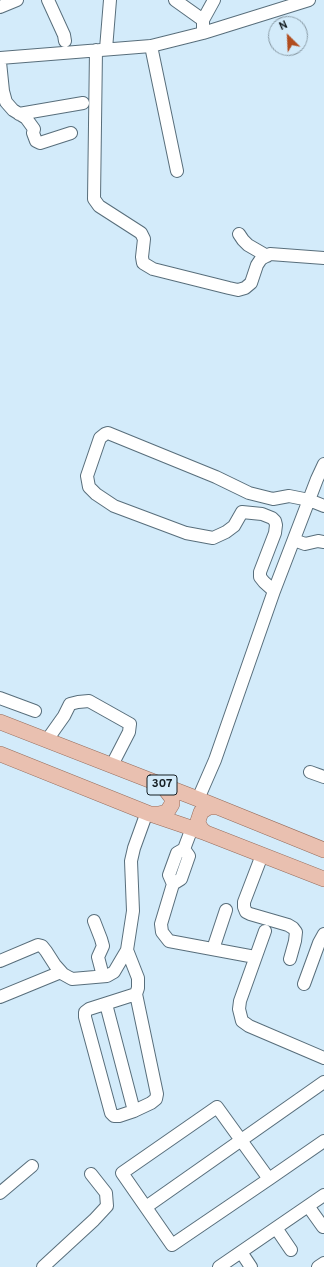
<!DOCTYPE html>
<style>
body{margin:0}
#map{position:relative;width:324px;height:1267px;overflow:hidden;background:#d3ebfa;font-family:Overpass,sans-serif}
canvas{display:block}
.north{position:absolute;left:268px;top:16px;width:40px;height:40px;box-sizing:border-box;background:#d3ebfa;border:1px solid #8799a4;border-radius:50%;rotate:336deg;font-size:11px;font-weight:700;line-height:16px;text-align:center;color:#151e23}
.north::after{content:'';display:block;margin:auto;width:14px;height:18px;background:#b14c1e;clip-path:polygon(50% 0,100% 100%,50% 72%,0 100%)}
</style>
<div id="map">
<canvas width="324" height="1267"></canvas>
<div class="north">N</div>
</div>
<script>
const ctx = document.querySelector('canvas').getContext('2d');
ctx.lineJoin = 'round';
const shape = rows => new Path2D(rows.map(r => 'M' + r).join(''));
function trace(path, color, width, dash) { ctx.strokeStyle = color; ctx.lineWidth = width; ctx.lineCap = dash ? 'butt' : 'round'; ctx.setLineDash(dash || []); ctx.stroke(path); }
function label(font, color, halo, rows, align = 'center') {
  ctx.font = font + ' Overpass,sans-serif'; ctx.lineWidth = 4; ctx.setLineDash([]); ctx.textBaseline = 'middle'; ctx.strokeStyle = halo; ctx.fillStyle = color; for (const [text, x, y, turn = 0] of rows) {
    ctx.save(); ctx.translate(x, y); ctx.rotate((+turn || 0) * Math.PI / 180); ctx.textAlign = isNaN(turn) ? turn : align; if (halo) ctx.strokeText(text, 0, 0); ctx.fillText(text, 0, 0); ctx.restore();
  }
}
const minor = shape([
 [48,0,64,35,65,41],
 [175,0,203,20],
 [0,7,17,0],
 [203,33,203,20,214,0],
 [151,46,177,171],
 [106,49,110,0],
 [96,50,94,199,99,206,141,233,144,239,142,257,143,263,153,269,229,288,238,290,245,288,251,283,257,265,261,259,270,254,324,258],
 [0,58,151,46,203,33,309,0],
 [0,62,3,91,6,102,13,110,26,118,34,129,33,133,36,141,40,143,71,133],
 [19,114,83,103],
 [239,234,243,240,248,245,267,256],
 [294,540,305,544,318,541,324,542],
 [274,591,264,582,260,577,260,572,275,533,276,525,275,521,272,518,262,514,242,512,234,526,226,532,213,538,186,533,114,506,96,494,89,487,87,476,100,438,105,434,108,433,216,477,249,493,273,499,289,496,309,500,324,506],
 [0,698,35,711],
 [47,740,64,716,70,704,78,702,89,701,130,724,129,732,112,765],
 [310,772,324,777],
 [198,799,215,760,274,591,317,479,324,464],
 [184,849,189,856,181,879,173,884,169,875,177,853,184,849,192,828],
 [262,855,244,902,244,907,246,912,250,914,288,925,293,928,296,932,295,941,290,959],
 [173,884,161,924,162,932,169,941,255,957],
 [94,921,101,939,103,946,98,957,103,976],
 [265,931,240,1001,239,1009,242,1021,249,1026,324,1058],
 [213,949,226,910],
 [127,950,138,978,138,988,136,994,157,1094,156,1099,151,1103,134,1111,119,1116,114,1116,111,1113,85,1017,85,1012,89,1009,136,994],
 [0,961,38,945,42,946,46,951,55,965,63,974,72,979,107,976,114,972,127,950,133,911,131,861,134,848,147,812],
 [304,984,319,943,324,934],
 [0,997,61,972],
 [106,1004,134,1111],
 [269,1179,217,1107,122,1173,172,1245,269,1179,324,1141],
 [0,1193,32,1166],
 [308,1206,323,1227],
 [146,1207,324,1082],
 [276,1228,291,1250],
 [241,1252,251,1267],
 [43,1267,94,1220,107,1206,106,1193,91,1174],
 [219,1267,324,1195],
 [318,1267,324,1263]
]);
const major = shape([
 [0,722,198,799,324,850],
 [0,754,150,814,206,833,324,879],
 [150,814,159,814,167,812,172,804,172,798,162,785],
 [206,833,202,830,199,825,198,821,201,812,209,807,217,807]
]);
trace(minor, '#586e7b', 14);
trace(major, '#966c5c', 16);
trace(minor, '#fff', 12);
trace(major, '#e9c0b0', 15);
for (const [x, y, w] of [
 [162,785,30]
]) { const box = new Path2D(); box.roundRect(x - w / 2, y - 10, w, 20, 3); ctx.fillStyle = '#d3ebfa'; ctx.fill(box); trace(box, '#151e23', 1); }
label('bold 12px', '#151e23', null, [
 ["307",162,785]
]);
</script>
